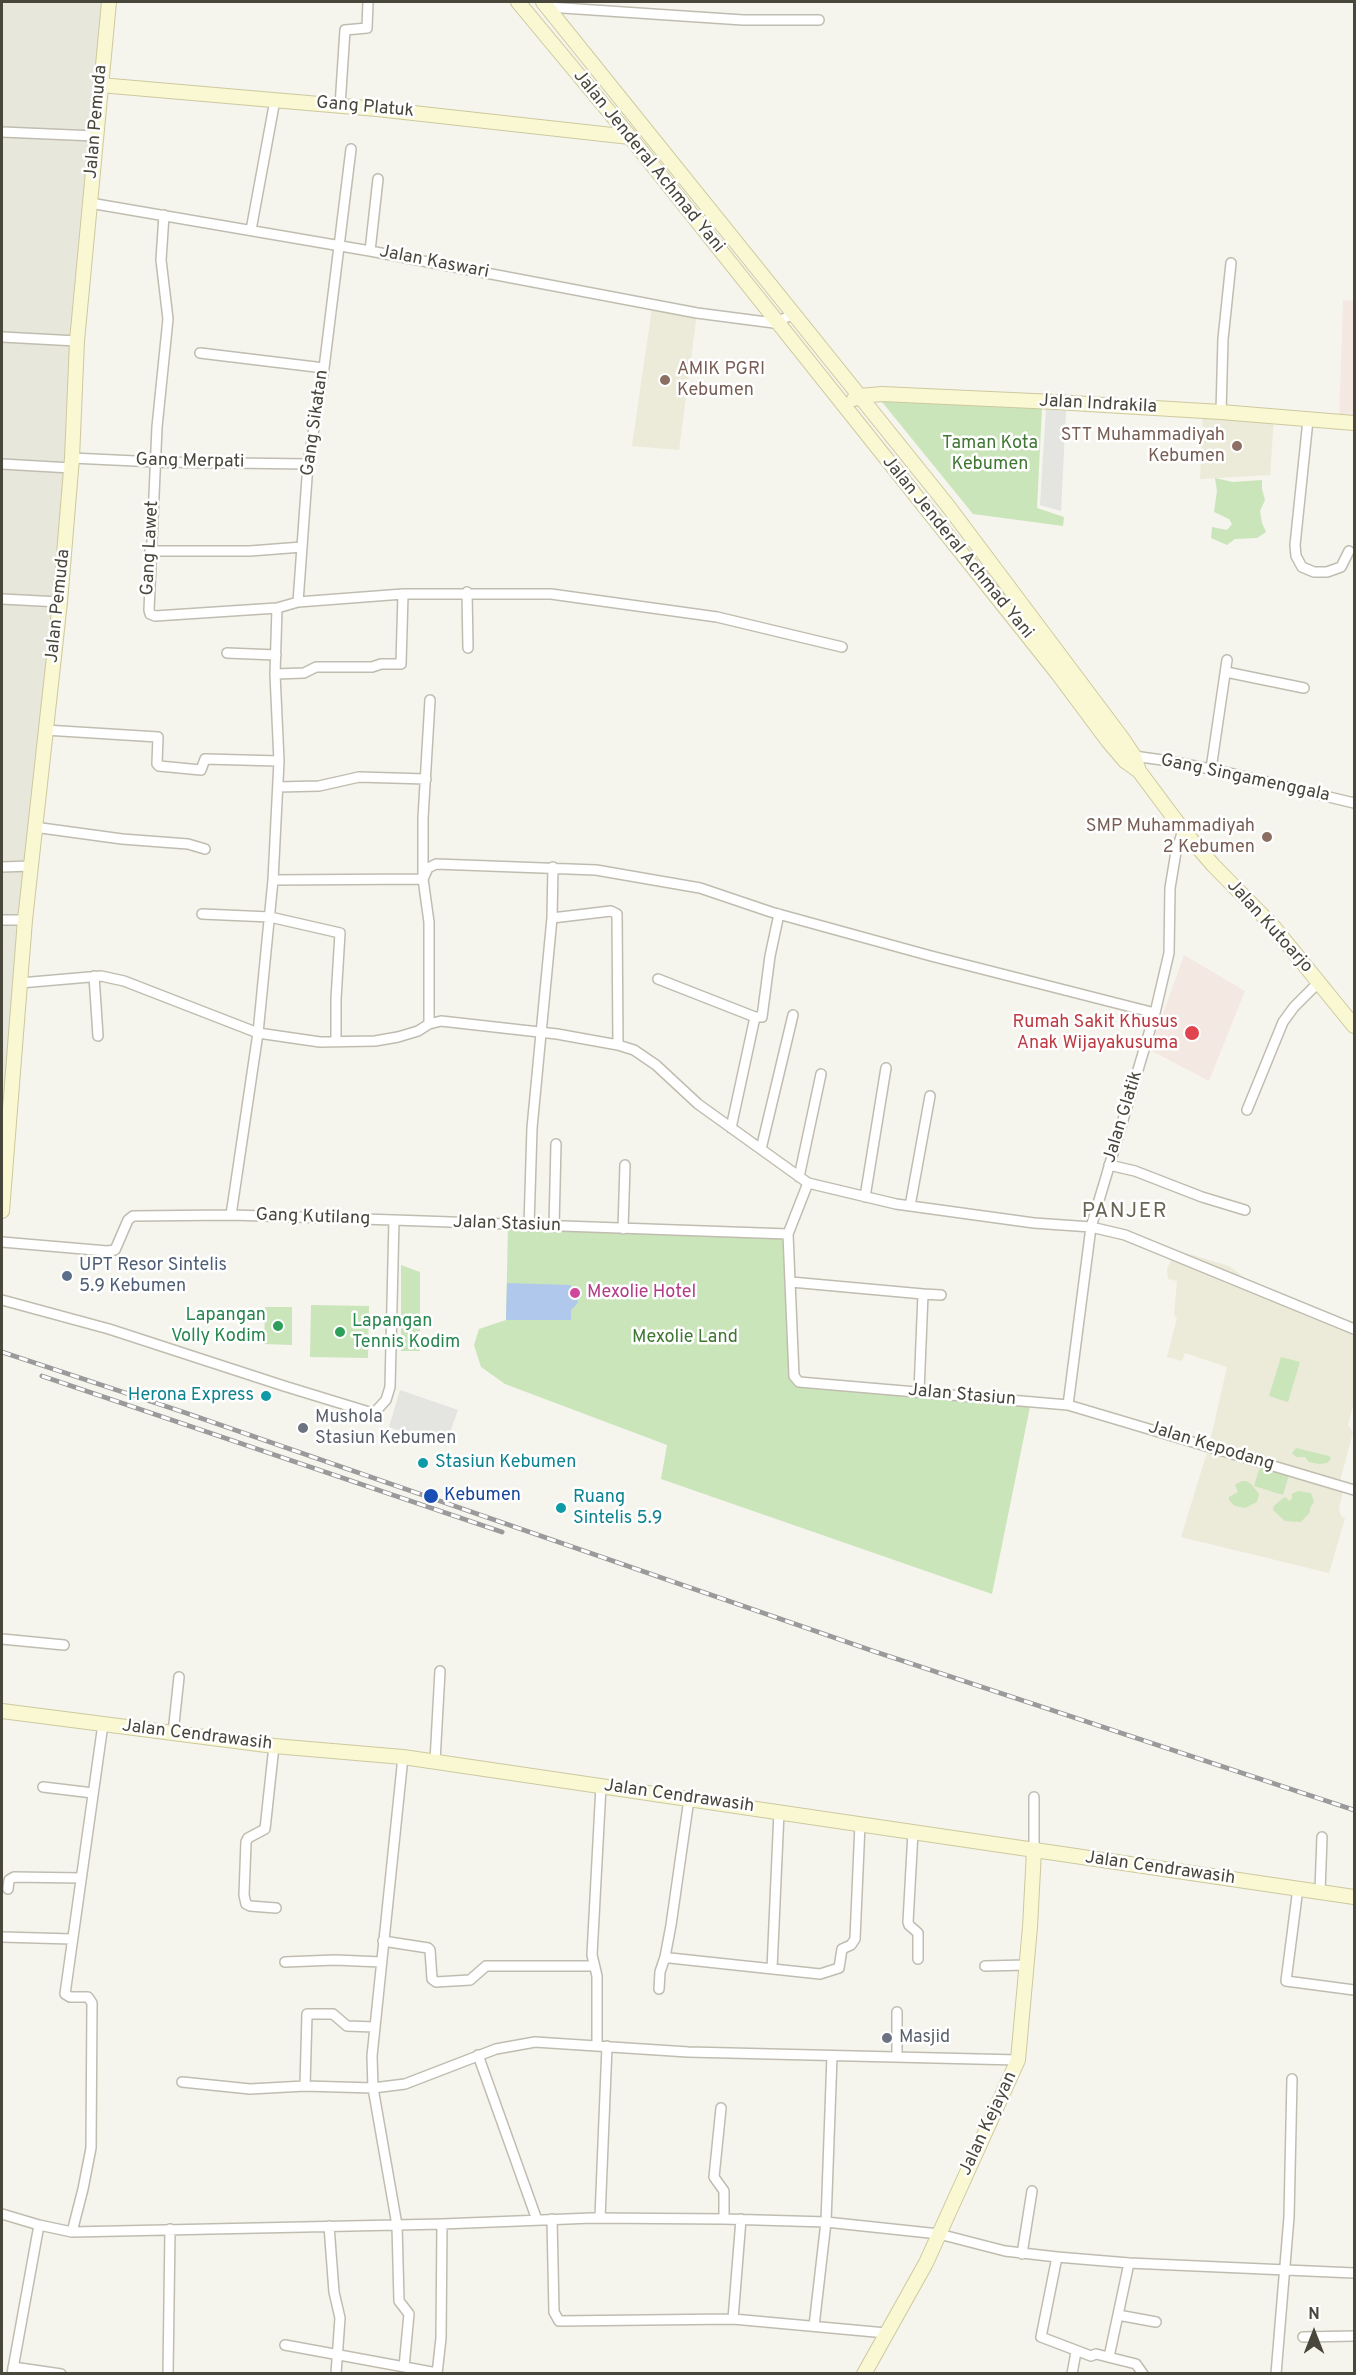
<!DOCTYPE html>
<style>
body{margin:0}
#map{position:relative;width:1356px;height:2375px;overflow:hidden;background:#f5f4ed;font-family:Overpass,sans-serif}
canvas{display:block}
.frame{position:absolute;inset:0;border:3px solid #49463b;pointer-events:none}
.north{position:absolute;left:1284px;top:2303px;width:60px;height:60px;-webkit-text-stroke:4px #fff;paint-order:stroke;rotate:0deg;font-size:16px;font-weight:700;line-height:24px;text-align:center;color:#49463b}
.north::after{content:'';display:block;margin:auto;width:21px;height:27px;background:#49463b;clip-path:polygon(50% 0,100% 100%,50% 72%,0 100%)}
</style>
<div id="map">
<canvas width="1356" height="2375"></canvas>
<div class="frame"></div>
<div class="north">N</div>
</div>
<script>
const ctx = document.querySelector('canvas').getContext('2d');
ctx.lineJoin = 'round';
function fillPath(path, color) { ctx.fillStyle = color; ctx.fill(path, 'evenodd'); }
const shape = rows => new Path2D(rows.map(r => 'M' + r).join(''));
function trace(path, color, width, dash) { ctx.strokeStyle = color; ctx.lineWidth = width; ctx.lineCap = dash ? 'butt' : 'round'; ctx.setLineDash(dash || []); ctx.stroke(path); }
function label(font, color, halo, rows, align = 'center') {
  ctx.font = font + ' Overpass,sans-serif'; ctx.lineWidth = 5; ctx.setLineDash([]); ctx.textBaseline = 'middle'; ctx.strokeStyle = halo; ctx.fillStyle = color; for (const [text, x, y, turn = 0] of rows) {
    ctx.save(); ctx.translate(x, y); ctx.rotate((+turn || 0) * Math.PI / 180); ctx.textAlign = isNaN(turn) ? turn : align; if (halo) ctx.strokeText(text, 0, 0); ctx.fillText(text, 0, 0); ctx.restore();
  }
}
fillPath(shape([
 [2,2,108,2,2,1209]
]), '#e8e7db');
fillPath(shape([
 [652,308,697,313,679,450,632,446],
 [1203,412,1274,417,1270,475,1200,479],
 [1186,1253,1229,1266,1245,1278,1277,1291,1277,1300,1295,1304,1299,1312,1311,1318,1354,1332,1354,1402,1348,1425,1353,1432,1339,1485,1344,1487,1339,1509,1341,1516,1345,1518,1329,1573,1181,1537,1209,1446,1227,1367,1185,1353,1182,1361,1167,1357,1177,1318,1174,1315,1177,1281,1168,1279,1167,1269,1174,1255]
]), '#ecead8');
fillPath(shape([
 [1343,300,1354,301,1354,422,1339,421],
 [1184,955,1245,991,1209,1081,1150,1050]
]), '#f4e8e2');
fillPath(shape([
 [878,397,1042,408,1037,508,1064,517,1063,526,973,514],
 [1215,478,1233,482,1262,480,1262,489,1265,500,1260,511,1262,523,1266,532,1257,538,1235,539,1227,545,1211,538,1212,527,1227,530,1232,524,1229,519,1214,512,1217,491],
 [508,1225,788,1234,793,1383,1031,1402,992,1594,661,1479,667,1445,505,1384,481,1367,474,1345,479,1329,506,1320],
 [401,1265,420,1272,420,1351,401,1351],
 [311,1305,369,1306,368,1358,310,1357],
 [265,1307,292,1307,292,1345,264,1344],
 [1281,1357,1300,1362,1288,1402,1269,1396],
 [1296,1448,1329,1456,1331,1459,1327,1463,1320,1464,1309,1462,1305,1457,1296,1457,1292,1453],
 [1260,1466,1289,1475,1283,1495,1254,1486],
 [1242,1481,1246,1481,1251,1484,1259,1494,1257,1502,1245,1508,1235,1506,1229,1500,1229,1497,1238,1492,1235,1485],
 [1298,1491,1311,1493,1314,1502,1310,1508,1310,1512,1301,1522,1285,1521,1273,1510,1274,1506,1282,1499,1286,1497,1289,1501,1292,1499,1292,1494]
]), '#cae5ba');
fillPath(shape([
 [1046,409,1066,411,1061,511,1040,505],
 [400,1390,458,1410,445,1446,389,1427]
]), '#e4e4e0');
fillPath(shape([
 [507,1283,570,1285,579,1295,577,1304,571,1310,571,1320,506,1320]
]), '#b0c8eb');
const street = shape([
 [548,7,743,20,819,20],
 [340,106,345,30,367,28,368,2],
 [2,132,95,136],
 [90,203,370,251,697,313,774,323,794,314],
 [164,215,161,260,168,319,157,427,149,610,150,614,155,616,277,608],
 [251,230,275,100],
 [370,251,378,179],
 [2,337,77,341],
 [200,353,324,368],
 [1221,412,1223,339,1231,263],
 [1308,420,1295,545,1296,556,1302,567,1314,572,1327,572,1341,567,1349,551],
 [72,458,156,462,308,464],
 [2,464,71,468],
 [150,551,250,551,302,547],
 [467,592,468,648],
 [2,599,60,602],
 [298,602,308,464,324,368,351,149],
 [227,653,276,655],
 [1226,672,1304,688],
 [275,674,304,673,316,667,372,667,381,664,401,664,403,594],
 [45,730,158,737,157,764,159,766,201,770,205,759,279,761],
 [1131,758,1134,756,1169,761,1221,771,1354,803],
 [1211,769,1227,660],
 [278,787,319,786,359,777,426,779],
 [34,827,122,839,188,844,205,849],
 [2,867,31,866],
 [273,880,423,879,423,818,430,700],
 [202,914,270,917,340,933,336,999,336,1041],
 [552,918,611,911,617,914,618,1045],
 [2,920,25,920],
 [94,976,98,1036],
 [658,979,755,1017,762,1017,770,956,779,914],
 [20,983,101,976,124,981,258,1033,320,1042,375,1041,398,1037,418,1031,429,1024,441,1021,557,1034,618,1045,634,1050,656,1065,698,1104,808,1183,896,1204,1034,1223,1091,1227,1125,1235,1354,1329],
 [429,1024,429,922,423,879,428,868,436,864,596,870,700,888,771,912,931,956,1155,1013],
 [1247,1110,1283,1022,1294,1007,1319,982],
 [731,1128,755,1017],
 [761,1149,793,1015],
 [1109,1165,1135,1171,1202,1197,1245,1210],
 [799,1177,821,1074],
 [865,1197,886,1068],
 [910,1206,930,1096],
 [231,1215,394,1220],
 [529,1226,532,1128,552,918,553,867],
 [554,1227,556,1144],
 [623,1229,625,1165],
 [788,1234,808,1183],
 [2,1242,107,1251,115,1250,128,1220,133,1216,231,1215,258,1033,273,880,279,761,275,674,277,608,298,602,403,594,551,594,717,617,842,647],
 [791,1282,923,1294,919,1392],
 [923,1294,941,1295],
 [2,1300,109,1329,284,1386,369,1412,375,1412,386,1400,390,1387,394,1220,788,1234,794,1376,799,1382,1068,1405,1354,1490],
 [1068,1405,1091,1227,1155,1013,1169,953,1170,888,1176,852,1183,830],
 [2,1639,64,1645],
 [173,1733,179,1677],
 [274,1746,265,1829,248,1838,246,1842,244,1895,246,1904,250,1906,276,1908],
 [403,1757,372,2056,373,2088,397,2225,399,2301,409,2314,404,2367],
 [435,1761,440,1671],
 [43,1787,93,1793],
 [1034,1797,1034,1851],
 [689,1799,671,1925,665,1957,670,1958,820,1974,839,1968,842,1949,851,1945,855,1939,860,1824],
 [913,1832,908,1922,909,1925,918,1933,918,1959],
 [1298,1888,1286,1981,1354,1990],
 [8,1889,9,1880,14,1877,81,1878],
 [1320,1891,1322,1837],
 [2,1937,72,1939],
 [383,1941,428,1948,430,1950,432,1979,436,1982,470,1980,486,1966,593,1966],
 [285,1962,335,1960,381,1962],
 [985,1966,1027,1965],
 [772,1969,779,1812],
 [659,1989,660,1972,665,1957],
 [897,2012,897,2057],
 [597,2045,597,1976,592,1955,601,1786],
 [478,2055,537,2220],
 [182,2082,250,2089,305,2086,373,2088,405,2084,496,2049,535,2042,688,2052,1018,2060],
 [305,2086,307,2014,333,2014,347,2026,374,2027],
 [721,2108,714,2177,724,2191,724,2219],
 [2,2214,39,2225,72,2232,442,2224,592,2218,724,2219,826,2222,939,2234,1005,2251,1057,2257,1129,2263,1354,2273],
 [600,2218,607,2046],
 [552,2219,554,2312,559,2321,733,2319,886,2333],
 [329,2226,334,2292,340,2318,336,2374],
 [72,2232,83,2189,91,2148,92,2003,88,1997,70,1997,65,1994,103,1724],
 [1022,2254,1032,2191],
 [1057,2257,1041,2337,1091,2356,1096,2354,1136,2364,1143,2374],
 [1118,2315,1156,2322],
 [733,2319,741,2219],
 [814,2326,826,2222,832,2056],
 [1303,2337,1354,2336],
 [285,2345,437,2373],
 [1109,2357,1129,2263],
 [13,2367,61,2374],
 [12,2374,39,2225],
 [168,2374,170,2229],
 [437,2374,441,2338,442,2224],
 [1072,2374,1076,2352],
 [1276,2374,1289,2217,1292,2079]
]);
const secondary = shape([
 [518,2,630,137,1058,674,1108,741,1125,761,1139,771,1183,830,1213,865,1272,925,1354,1026],
 [543,2,948,506,1122,738,1134,756,1139,771],
 [100,85,377,109,630,137],
 [854,399,860,396,882,394,1055,402,1221,412,1354,423],
 [2,1211,25,920,60,602,72,458,77,341,109,2],
 [2,1711,274,1746,403,1757,1354,1897],
 [864,2374,926,2263,1018,2060,1030,1927,1034,1851]
]);
trace(street, '#c0bdb0', 12);
trace(secondary, '#cdc99f', 16);
trace(street, '#fff', 9);
trace(secondary, '#faf8d2', 14);
const rail = shape([
 [2,1352,186,1413,873,1651,1354,1810],
 [42,1376,502,1532]
]);
trace(rail, '#9a9a9a', 5);
trace(rail, '#fff', 3, [9]);
for (const [x, y, r, color] of [
 [665,380,6,"#8d6e63"],
 [1237,446,6,"#8d6e63"],
 [1267,837,6,"#8d6e63"],
 [1192,1033,8,"#e0444e"],
 [67,1276,6,"#5c6f8a"],
 [575,1293,6,"#d1479c"],
 [278,1326,6,"#2e9e5b"],
 [340,1332,6,"#2e9e5b"],
 [266,1396,6,"#0f9aa8"],
 [303,1428,6,"#6b7280"],
 [423,1463,6,"#0f9aa8"],
 [431,1496,8,"#1a4fb4"],
 [561,1508,6,"#0f9aa8"],
 [887,2038,6,"#6b7280"]
]) { const dot = new Path2D(); dot.arc(x, y, r, 0, 2 * Math.PI); ctx.fillStyle = color; ctx.fill(dot); trace(dot, '#fff', 2); }
label('18px', '#49463b', '#fff', [
 ["Gang Platuk",365,108,5],
 ["Jalan Pemuda",97,122,-85],
 ["Jalan Jenderal Achmad Yani",648,162,51],
 ["Jalan Kaswari",434,263,11],
 ["Jalan Indrakila",1098,405,3],
 ["Gang Sikatan",316,423,-82],
 ["Gang Merpati",190,462,1],
 ["Gang Lawet",151,548,-87],
 ["Jalan Jenderal Achmad Yani",957,548,51],
 ["Jalan Pemuda",59,606,-84],
 ["Gang Singamenggala",1245,779,12],
 ["Jalan Kutoarjo",1269,927,48],
 ["Jalan Glatik",1124,1117,-73],
 ["Gang Kutilang",313,1218,2],
 ["Jalan Stasiun",507,1225,2],
 ["Jalan Stasiun",962,1396,5],
 ["Jalan Kepodang",1211,1447,17],
 ["Jalan Cendrawasih",197,1736,7],
 ["Jalan Cendrawasih",679,1797,8],
 ["Jalan Cendrawasih",1160,1869,8],
 ["Jalan Kejayan",989,2124,-65]
]);
label('18px', '#785e54', '#fff', [
 ["AMIK PGRI",677,370,"left"],
 ["Kebumen",677,391,"left"],
 ["STT Muhammadiyah",1225,436],
 ["Kebumen",1225,457],
 ["SMP Muhammadiyah",1255,827],
 ["2 Kebumen",1255,848]
], 'right');
label('18px', '#3f7632', '#fff', [
 ["Taman Kota",990,444],
 ["Kebumen",990,465],
 ["Mexolie Land",685,1338]
]);
label('18px', '#be3a42', '#fff', [
 ["Rumah Sakit Khusus",1178,1023],
 ["Anak Wijayakusuma",1178,1044]
], 'right');
label('18px', '#4e5e75', '#fff', [
 ["UPT Resor Sintelis",79,1266],
 ["5.9 Kebumen",79,1287]
], 'left');
label('18px', '#b23c85', '#fff', [
 ["Mexolie Hotel",587,1293]
], 'left');
label('18px', '#27864d', '#fff', [
 ["Lapangan",266,1316],
 ["Volly Kodim",266,1337],
 ["Lapangan",352,1322,"left"],
 ["Tennis Kodim",352,1343,"left"]
], 'right');
label('18px', '#0d838f', '#fff', [
 ["Herona Express",254,1396,"right"],
 ["Stasiun Kebumen",435,1463],
 ["Ruang",573,1498],
 ["Sintelis 5.9",573,1519]
], 'left');
label('18px', '#5b616d', '#fff', [
 ["Mushola",315,1418],
 ["Stasiun Kebumen",315,1439],
 ["Masjid",899,2038]
], 'left');
label('18px', '#164399', '#fff', [
 ["Kebumen",444,1496]
], 'left');
ctx.letterSpacing = '1.5px';
label('21px', '#6b6653', '#fff', [
 ["PANJER",1125,1213]
]);
ctx.letterSpacing = '0px';
</script>
